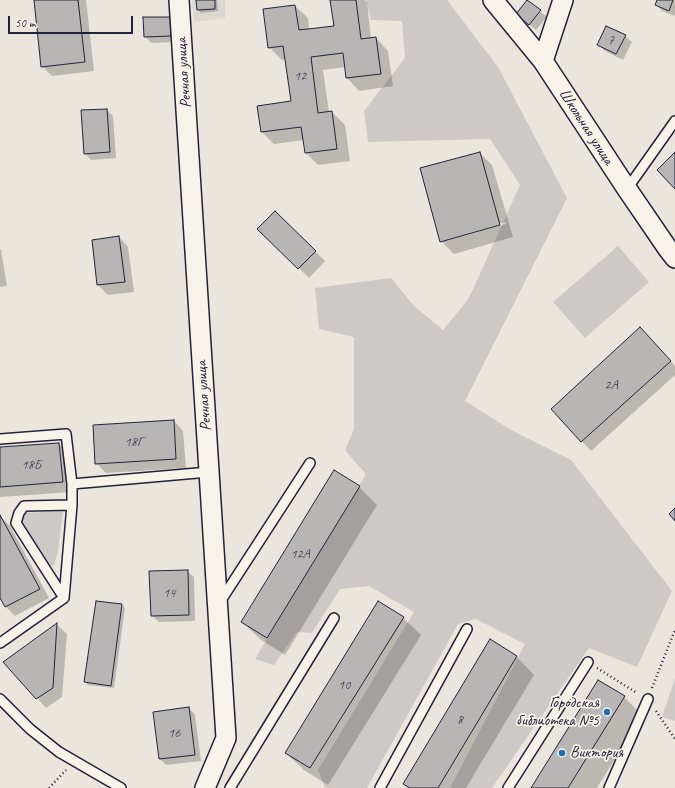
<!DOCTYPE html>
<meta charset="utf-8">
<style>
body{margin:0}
#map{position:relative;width:675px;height:788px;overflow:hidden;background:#eae6de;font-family:Caveat,sans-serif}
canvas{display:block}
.scale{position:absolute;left:8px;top:16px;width:125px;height:18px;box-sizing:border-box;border:2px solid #22223b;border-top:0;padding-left:5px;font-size:12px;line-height:14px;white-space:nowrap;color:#22223b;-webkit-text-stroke:3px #f7f3e8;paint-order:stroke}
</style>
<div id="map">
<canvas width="675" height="788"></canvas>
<div class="scale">50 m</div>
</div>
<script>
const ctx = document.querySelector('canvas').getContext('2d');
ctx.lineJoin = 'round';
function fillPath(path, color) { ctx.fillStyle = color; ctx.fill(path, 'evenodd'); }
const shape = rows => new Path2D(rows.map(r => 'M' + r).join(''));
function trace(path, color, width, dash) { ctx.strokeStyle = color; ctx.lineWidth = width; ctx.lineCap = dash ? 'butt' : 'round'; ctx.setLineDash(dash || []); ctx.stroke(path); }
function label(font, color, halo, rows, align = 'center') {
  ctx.font = font + ' Caveat,sans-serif'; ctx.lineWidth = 3.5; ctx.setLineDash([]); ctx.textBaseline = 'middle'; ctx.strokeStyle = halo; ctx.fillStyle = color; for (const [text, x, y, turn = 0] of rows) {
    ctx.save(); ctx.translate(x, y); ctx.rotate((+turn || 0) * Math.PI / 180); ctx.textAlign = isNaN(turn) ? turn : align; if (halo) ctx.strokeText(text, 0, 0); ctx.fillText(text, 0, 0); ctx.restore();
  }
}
fillPath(shape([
 [192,0,225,0,225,18,194,22]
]), '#dbd8d2');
fillPath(shape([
 [366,0,447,0,498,67,567,198,465,401,513,431,571,460,672,591,637,667,589,648,492,788,450,788,525,644,476,619,458,624,367,788,325,788,318,770,414,612,369,586,340,589,312,633,297,632,274,665,255,659,366,474,345,450,354,429,354,337,319,329,315,288,391,278,414,306,443,330,469,298,520,185,490,139,368,142,364,111,405,58,402,21,371,20],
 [618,246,649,282,585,338,553,302],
 [63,511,58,551,54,565,48,567,23,526,22,513],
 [675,678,675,721,662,717]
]), '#cdc9c6');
fillPath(shape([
 [35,0,86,0,94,71,52,76,42,66],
 [197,0,217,0,218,11,201,13,198,10],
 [331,0,364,0,367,2,371,39,376,38,388,51,393,86,359,91,347,78,345,67,323,70,329,112,332,112,345,125,350,161,318,165,306,153,304,140,274,144,262,132,292,102,286,59,282,60,269,47,264,9,295,6,308,18,309,30,335,27],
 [658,0,675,0,675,16,662,11,656,4],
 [528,1,547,17,536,30,517,14],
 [170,18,176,24,177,42,151,43,145,36],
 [625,36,632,42,623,60,605,51,598,44],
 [107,110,113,116,116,158,91,160,85,153],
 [480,153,492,165,513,237,454,254,441,241],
 [505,222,506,224,448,240,448,238],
 [275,212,325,261,309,278,259,229],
 [119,237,128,247,134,292,108,295,98,285,93,240],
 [0,249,1,250,7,286,0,287],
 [650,338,675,366,675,375,591,451,552,409],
 [174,421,183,431,186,468,106,473,96,463],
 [59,444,69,453,72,492,0,497,0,448],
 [359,487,377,505,285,655,260,639,242,622],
 [0,516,10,526,49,598,15,616,6,607,0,596],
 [187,571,194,577,195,621,159,622,152,616,150,572],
 [122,605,125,608,114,688,88,685,85,682],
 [403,618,421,635,328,785,304,770,286,753],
 [57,625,67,634,62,697,46,708,5,662],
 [490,641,517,657,534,675,466,788,408,788,404,784],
 [624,697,642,715,597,788,533,788],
 [189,708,195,715,201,761,166,765,160,759]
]), '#0003');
const building = shape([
 [34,0,78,0,85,62,41,67,34,0],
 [196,0,215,0,215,9,197,10,196,0],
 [330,0,356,0,361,39,376,37,381,74,346,78,343,53,311,57,318,113,332,111,337,149,305,153,301,127,261,132,257,106,291,101,283,46,268,48,263,9,295,5,299,30,334,26,330,0],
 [527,0,541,10,529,25,516,14,527,0],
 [657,0,673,0,669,11,655,5,657,0],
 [143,17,170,17,171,36,144,37,143,17],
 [606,26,626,35,616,54,597,45,606,26],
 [107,109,110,152,84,154,81,110,107,109],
 [480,152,500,225,440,242,420,168,480,152],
 [675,152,675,189,657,170,675,152],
 [275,211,316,251,298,269,257,229,275,211],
 [119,236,125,282,97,285,92,240,119,236],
 [640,327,671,361,581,442,551,409,640,327],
 [174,420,176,459,95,464,93,425,174,420],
 [59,443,63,482,0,487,0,447,59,443],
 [334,470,360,486,267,638,241,622,334,470],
 [675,508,675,521,669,514,675,508],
 [0,515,40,589,5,607,0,598,0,515],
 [188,570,189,615,151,616,149,571,188,570],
 [96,601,122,604,111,686,84,682,96,601],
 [378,601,404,617,310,768,285,753,378,601],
 [57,623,53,688,36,699,3,662,57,623],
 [490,639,517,656,438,788,410,788,403,784,490,639],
 [598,680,625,696,568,788,531,788,598,680],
 [189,707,195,755,159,759,153,712,189,707]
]);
fillPath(building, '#b8b6b5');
trace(building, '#22223b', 1);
const lane = shape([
 [627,189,675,121],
 [0,439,66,434,72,484,72,505,64,598,0,643],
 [72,484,209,472],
 [64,598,16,523,19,513,24,506,72,505],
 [220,602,310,463],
 [0,699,30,729,59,752,121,788],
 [230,788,334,618],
 [380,788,467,629],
 [508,788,588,662],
 [609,788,648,699]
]);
const street = shape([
 [179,0,226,738,205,788],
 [493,0,543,61,627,189,668,249,675,258],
 [543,61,563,0]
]);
trace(lane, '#22223b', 12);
trace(street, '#22223b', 22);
trace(shape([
 [597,668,637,693],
 [652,688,675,630],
 [656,711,675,739],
 [49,788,66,770]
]), '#22223b', 2.5, [1, 3]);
trace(lane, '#f7f3e8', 9);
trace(street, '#f7f3e8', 19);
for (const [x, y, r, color] of [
 [607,712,4,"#1f6fb2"],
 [562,753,4,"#1f6fb2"]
]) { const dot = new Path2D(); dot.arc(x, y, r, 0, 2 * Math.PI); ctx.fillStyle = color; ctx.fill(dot); trace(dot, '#f7f3e8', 1.5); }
label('14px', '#48475a', null, [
 ["7",611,40],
 ["12",300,76],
 ["2А",611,385],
 ["18Г",134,442],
 ["18Б",31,465],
 ["12А",300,554],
 ["14",169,593],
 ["10",344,685],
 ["8",460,720],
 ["16",174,733]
]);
label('16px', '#22223b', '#f7f3e8', [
 ["Речная улица",184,73,-94],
 ["Школьная улица",586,127,57],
 ["Речная улица",204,396,-94]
]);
label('16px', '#22223b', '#f7f3e8', [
 ["Городская",599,703],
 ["библиотека №5",599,721],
 ["Виктория",570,753,"left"]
], 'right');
</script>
